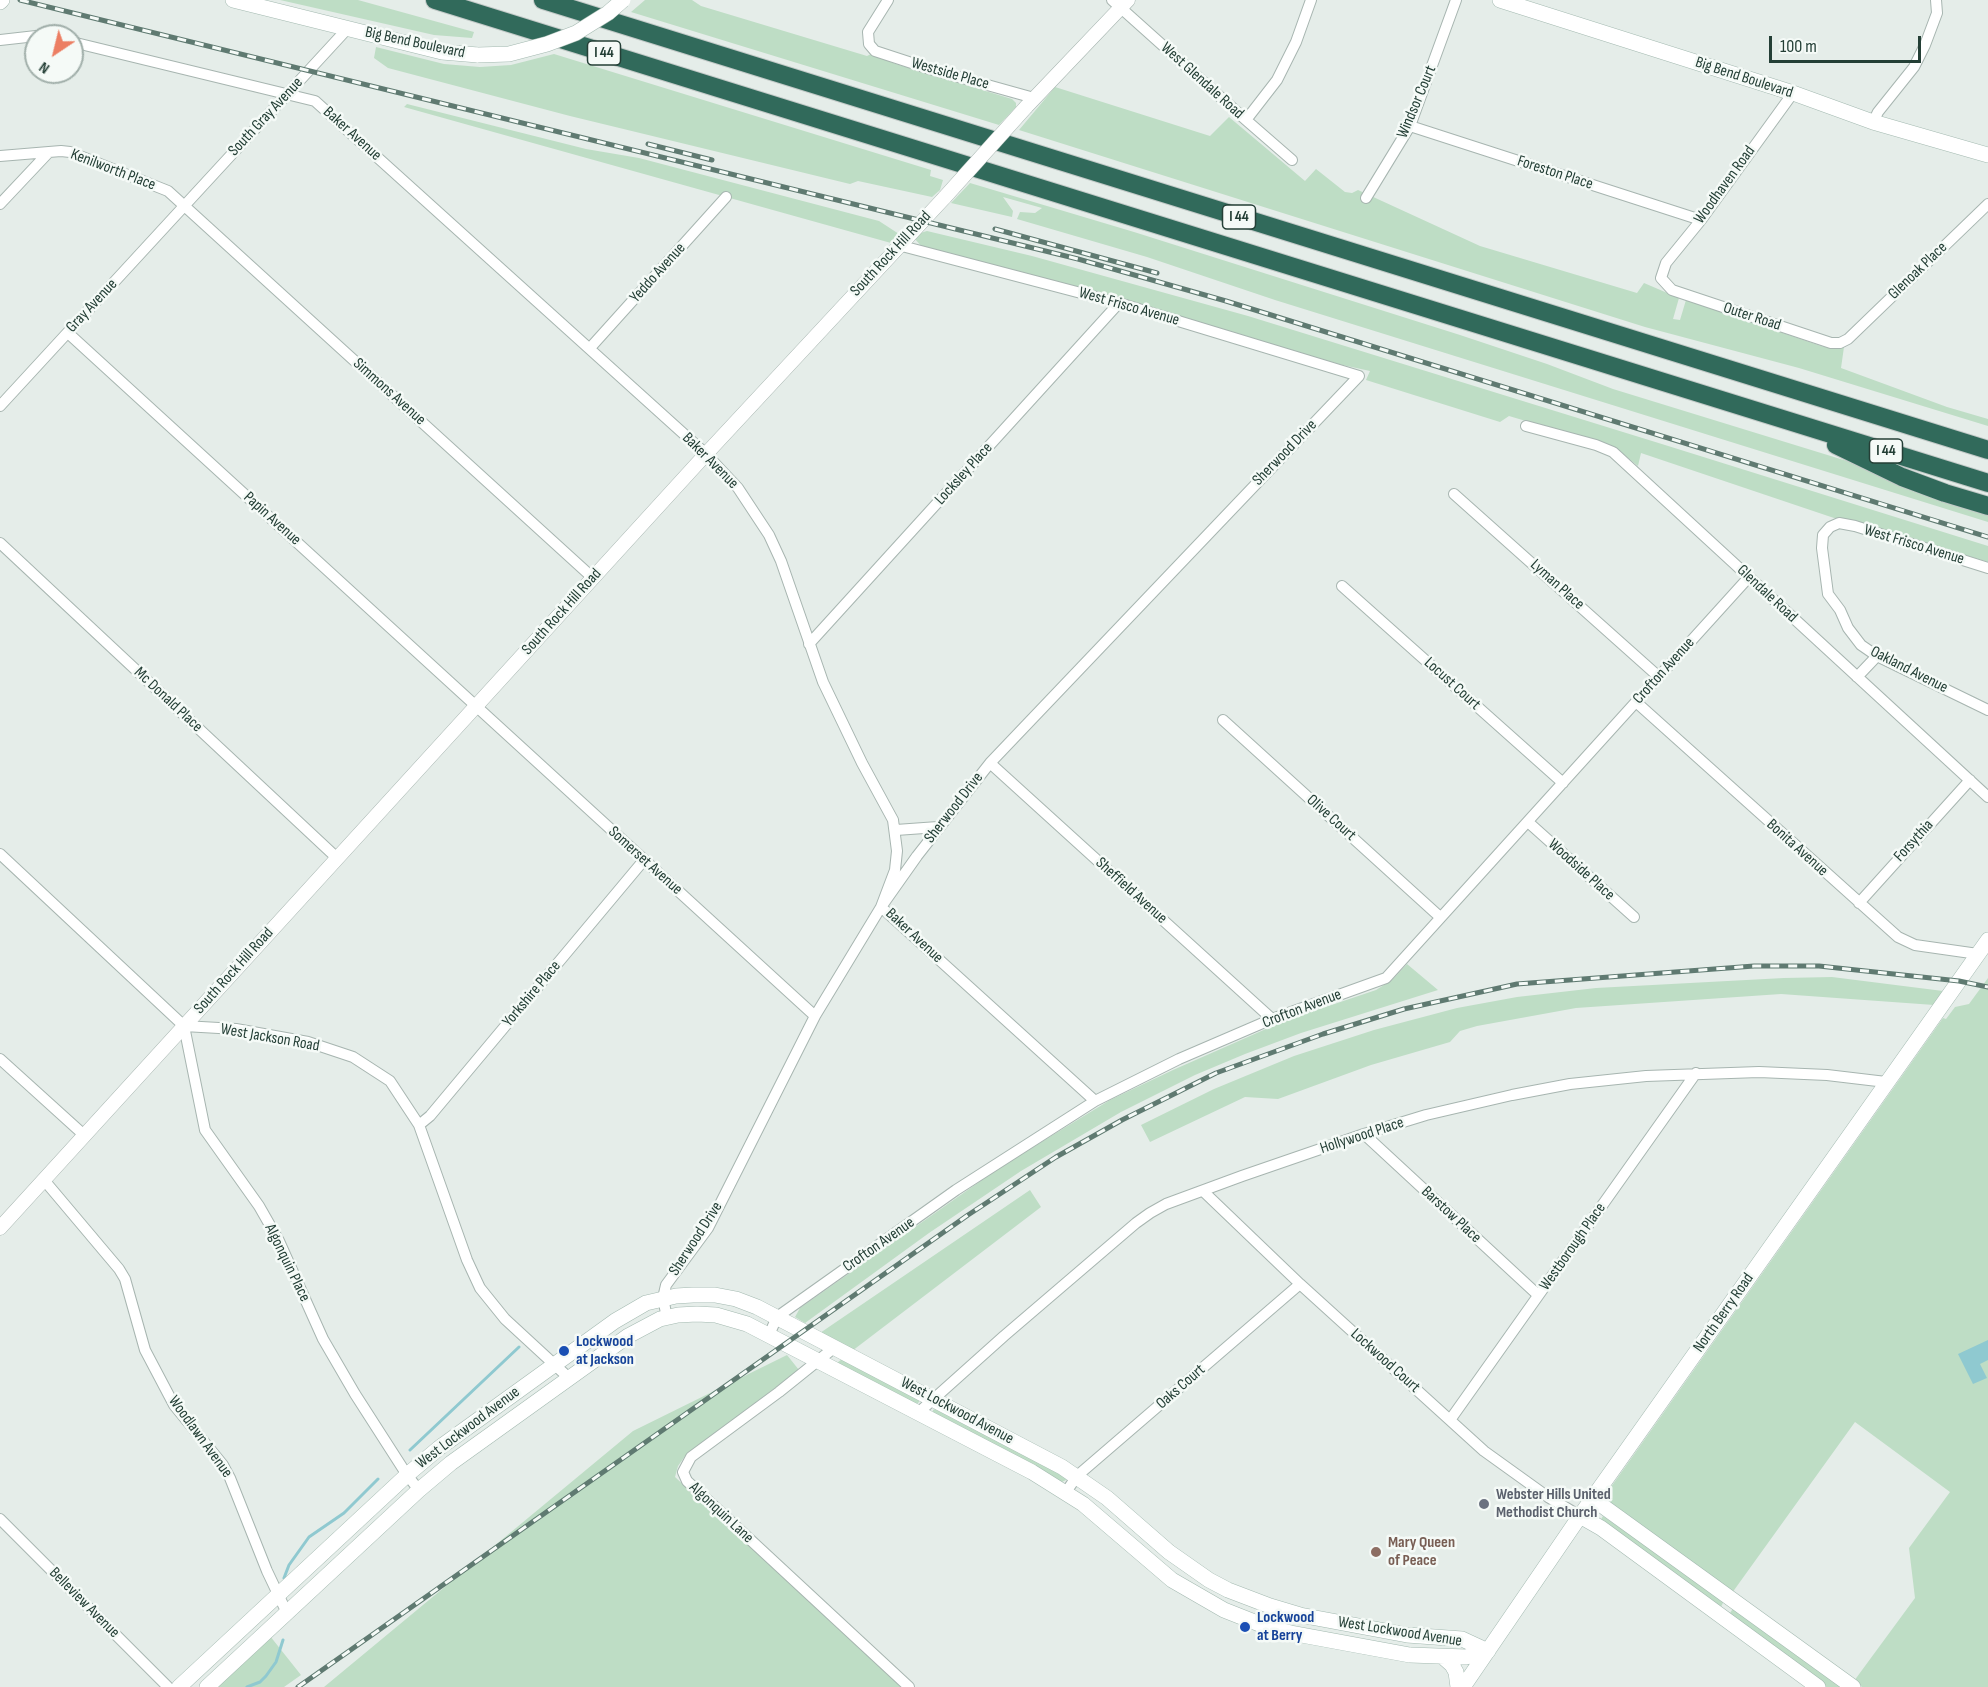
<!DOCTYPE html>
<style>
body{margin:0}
#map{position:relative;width:1988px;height:1687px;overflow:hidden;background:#e5ede9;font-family:"Sofia Sans Condensed",sans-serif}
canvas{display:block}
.north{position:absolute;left:24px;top:24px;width:60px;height:60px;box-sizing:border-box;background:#f5faf7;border:2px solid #a1afaa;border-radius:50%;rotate:215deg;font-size:16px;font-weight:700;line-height:24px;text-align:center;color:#243f36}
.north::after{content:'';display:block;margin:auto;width:21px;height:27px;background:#ec7e63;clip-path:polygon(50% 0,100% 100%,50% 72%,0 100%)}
.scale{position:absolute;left:1769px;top:36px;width:152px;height:27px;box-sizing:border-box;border:3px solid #243f36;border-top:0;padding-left:8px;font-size:18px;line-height:21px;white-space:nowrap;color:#243f36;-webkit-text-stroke:4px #f5faf7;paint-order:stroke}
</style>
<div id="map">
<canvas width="1988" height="1687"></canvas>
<div class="north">N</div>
<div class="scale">100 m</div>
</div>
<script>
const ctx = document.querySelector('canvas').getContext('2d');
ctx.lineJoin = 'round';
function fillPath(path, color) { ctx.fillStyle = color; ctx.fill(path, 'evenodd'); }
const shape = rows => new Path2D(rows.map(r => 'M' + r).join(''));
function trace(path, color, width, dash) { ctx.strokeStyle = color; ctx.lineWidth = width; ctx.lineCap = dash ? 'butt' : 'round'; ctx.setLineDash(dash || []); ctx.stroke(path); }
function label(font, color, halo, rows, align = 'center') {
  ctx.font = font + ' "Sofia Sans Condensed",sans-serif'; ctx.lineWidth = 5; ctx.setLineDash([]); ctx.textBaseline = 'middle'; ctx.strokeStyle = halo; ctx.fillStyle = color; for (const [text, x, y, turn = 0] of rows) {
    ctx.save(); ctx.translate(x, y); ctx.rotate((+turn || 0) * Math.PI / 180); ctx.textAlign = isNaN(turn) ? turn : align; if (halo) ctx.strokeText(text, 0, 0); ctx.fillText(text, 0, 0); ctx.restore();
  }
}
fillPath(shape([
 [280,0,358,0,474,32,472,38,434,35],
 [645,0,692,0,701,6,867,56,871,54,896,64,1012,99,1016,103,1016,107,999,125,631,12],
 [376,47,444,64,480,67,511,65,554,54,931,170,930,176,943,180,940,190,932,197,858,181,850,184,570,116,388,68,374,58],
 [1055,87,1210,136,1229,117,1305,181,1316,169,1345,192,1352,193,1358,190,1480,246,1637,293,1644,283,1679,298,1673,319,1680,320,1686,300,1821,346,1834,349,1844,347,1841,368,1947,407,1988,419,1988,426,1799,368,1645,327,1019,130],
 [407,104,586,149,639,158,879,221,899,234,891,243,404,107],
 [970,183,1134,232,1460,335,1547,364,1613,389,1847,461,1907,487,1988,513,1988,522,1275,300,1147,257,1017,219,1020,212,1035,213,1042,208,1003,197,1013,211,1012,217,951,203],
 [927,231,1032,256,1248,316,1665,445,1988,546,1988,562,1853,521,1834,518,1641,453,1638,466,1618,450,1603,444,1509,416,1500,422,1366,380,1370,371,1338,364,1060,282,922,247,915,239,917,234],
 [1407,964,1438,990,1301,1033,1245,1054,1195,1075,1121,1112,1021,1171,929,1233,805,1323,795,1317,800,1308,999,1168,1110,1100,1173,1070,1284,1021,1376,990,1392,980],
 [1832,977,1943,991,1934,1005,1781,994,1576,1008,1477,1026,1460,1031,1450,1042,1371,1065,1278,1099,1245,1097,1150,1142,1141,1125,1214,1089,1294,1056,1374,1030,1457,1008,1517,997,1596,988,1784,978],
 [1988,978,1988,1687,1862,1687,1854,1681,1915,1598,1909,1548,1950,1492,1855,1422,1732,1593,1605,1500,1606,1494,1943,1018,1946,1019,1955,1007,1969,1004],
 [1030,1190,1041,1207,852,1351,820,1333],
 [787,1355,799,1370,685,1456,678,1466,675,1477,902,1687,324,1687,633,1431],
 [842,1359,920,1399,919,1402,917,1404,837,1363],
 [937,1408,1066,1477,1066,1480,1060,1483,933,1414,933,1410],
 [1603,1516,1724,1600,1722,1605,1719,1609,1600,1521],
 [1734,1607,1844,1687,1825,1687,1728,1616],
 [270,1636,301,1675,284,1687,215,1687]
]), '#beddc5');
fillPath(shape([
 [1988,1340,1988,1360,1980,1364,1987,1378,1973,1384,1958,1354]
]), '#8fc9d0');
trace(shape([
 [410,1450,519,1347],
 [284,1578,289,1565,309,1537,344,1513,378,1479],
 [247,1687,260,1682,266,1676,276,1662,283,1640]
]), '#8fc9d0', 3);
const minor = shape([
 [888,0,868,32,869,44,875,51,930,69,1034,98],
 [1112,0,1246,120,1292,160],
 [0,40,36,36],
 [72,42,315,101,706,454,738,488,769,535,781,561,823,682,862,763,893,820,897,851,895,870,881,907,1095,1101],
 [1793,93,1701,220,1666,263,1661,278,1672,290,1831,343,1840,343,1848,339,1988,204],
 [1246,120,1277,80,1296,42,1311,0],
 [1873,122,1878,112,1914,67,1925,45,1937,13,1936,0],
 [1410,126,1701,220],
 [0,156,61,151,70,152,168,191,593,578],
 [1366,198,1410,126,1456,0],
 [0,204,49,152],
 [68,333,815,1016],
 [590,348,726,197],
 [0,406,348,28],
 [1526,426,1596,445,1613,452,1988,797],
 [1454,494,1659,677],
 [0,543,337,858],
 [1988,568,1855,526,1839,523,1830,527,1823,535,1822,548,1828,594,1840,610,1848,628,1861,645,1877,656,1988,710],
 [1342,586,1563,783],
 [809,644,1119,303],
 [1857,677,1877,656],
 [1636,702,1898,937,1915,945,1978,954],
 [1223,720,1440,917],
 [990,763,1272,1019],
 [1528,822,1634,917],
 [896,830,938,827],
 [0,854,184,1026,236,1029,308,1042,353,1057,390,1081,419,1125,467,1260,480,1288,505,1319,569,1378],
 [1859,903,1970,780],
 [184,1026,205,1130,259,1206,279,1241,323,1339,355,1394,407,1475,419,1490],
 [0,1059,84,1135],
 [419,1125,430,1116,644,860],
 [1364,1134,1538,1295],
 [44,1180,119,1269,125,1279,145,1350,174,1405,223,1465,230,1478,267,1571,287,1613],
 [1203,1191,1300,1284,1484,1451,1548,1497,1580,1516],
 [667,1318,663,1298,666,1285,708,1228,815,1016,881,907,917,856,990,763,1359,376,1119,303,898,245],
 [769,1335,777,1317,956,1190,1095,1101,1179,1059,1272,1019,1386,978,1749,577],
 [835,1347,779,1392,691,1457,683,1472,687,1481,909,1687],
 [918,1413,1004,1336,1136,1223,1150,1213,1166,1204,1242,1176,1364,1134,1426,1115,1512,1095,1570,1084,1646,1076,1759,1072,1827,1075,1886,1082],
 [1450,1420,1696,1073],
 [1066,1492,1077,1476,1300,1284],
 [0,1519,168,1687]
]);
const tertiary = shape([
 [1026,107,1128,0],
 [0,1228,706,454,945,197]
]);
const secondary = shape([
 [233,0,442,52,478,55],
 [1500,0,1793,93,1873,122,1988,155],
 [0,2,2,0],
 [1593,1499,1853,1687],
 [1580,1516,1601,1528,1818,1687],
 [1443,1657,1452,1665,1456,1672,1458,1687],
 [179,1687,407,1475,439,1448,615,1321,646,1303,676,1296,693,1295,715,1295,736,1299,757,1307,1062,1467,1107,1498,1169,1552,1209,1580,1228,1590,1270,1606,1300,1615,1407,1635,1462,1639,1488,1651],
 [207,1687,419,1490,451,1463,628,1336,660,1319,678,1315,697,1314,716,1315,747,1324,1032,1472,1083,1504,1172,1580,1224,1610,1267,1627,1291,1633,1410,1655,1466,1657,1488,1651],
 [1463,1687,1580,1516,1988,940]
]);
const motorway = shape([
 [435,0,1988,483],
 [543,0,1988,450],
 [1836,445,1902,477,1945,493,1988,506]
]);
trace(minor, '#a7b5b0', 12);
trace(tertiary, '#a7b5b0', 15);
trace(secondary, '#a3b9b0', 16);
trace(motorway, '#c2c9c7', 20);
trace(minor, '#fff', 10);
trace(tertiary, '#fff', 14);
trace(secondary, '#fff', 15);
trace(motorway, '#316a5b', 18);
const rail = shape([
 [20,0,1078,259,1226,301,1988,537],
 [648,144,712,160],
 [995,229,1157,273],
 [298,1687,968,1215,1056,1157,1122,1120,1216,1073,1323,1034,1404,1009,1517,984,1754,966,1819,966,1959,981,1988,987]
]);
trace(rail, '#5f7a71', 5);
trace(rail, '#f5faf7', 3, [9]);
const tertiaryBridge = shape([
 [945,197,1026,107]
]);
const secondaryBridge = shape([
 [478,55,509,54,547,44,576,33,608,13,623,0]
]);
trace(tertiaryBridge, '#a7b5b0', 15, []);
trace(secondaryBridge, '#a3b9b0', 16, []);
trace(tertiaryBridge, '#fff', 14);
trace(secondaryBridge, '#fff', 15);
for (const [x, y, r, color] of [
 [564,1351,6,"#1a4fb4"],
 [1484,1504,6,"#6b7280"],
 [1376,1552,6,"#8d6e63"],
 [1245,1627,6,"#1a4fb4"]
]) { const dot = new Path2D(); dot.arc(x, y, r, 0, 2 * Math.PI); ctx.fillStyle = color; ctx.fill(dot); trace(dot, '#f5faf7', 2); }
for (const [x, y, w] of [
 [604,53,33],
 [1239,217,33],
 [1886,451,33]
]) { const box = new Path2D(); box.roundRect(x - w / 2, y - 12, w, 24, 4.5); ctx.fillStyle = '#f5faf7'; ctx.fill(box); trace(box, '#243f36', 1.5); }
label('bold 15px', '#243f36', null, [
 ["I 44",604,53],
 ["I 44",1239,217],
 ["I 44",1886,451]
]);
label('16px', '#243f36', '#f5faf7', [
 ["Big Bend Boulevard",415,43,12],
 ["Westside Place",950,74,16],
 ["Big Bend Boulevard",1744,78,18],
 ["West Glendale Road",1202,81,42],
 ["Windsor Court",1417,102,-67],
 ["South Gray Avenue",266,117,-47],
 ["Baker Avenue",352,134,42],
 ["Kenilworth Place",113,170,21],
 ["Foreston Place",1555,173,18],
 ["Woodhaven Road",1725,185,-54],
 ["South Rock Hill Road",891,254,-47],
 ["Glenoak Place",1918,271,-44],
 ["Yeddo Avenue",658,273,-48],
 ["Gray Avenue",92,306,-47],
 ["West Frisco Avenue",1129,307,16],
 ["Outer Road",1752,317,18],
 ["Simmons Avenue",389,392,42],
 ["Sherwood Drive",1285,453,-46],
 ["Baker Avenue",710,461,45],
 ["Locksley Place",964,474,-48],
 ["Papin Avenue",272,519,42],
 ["West Frisco Avenue",1914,545,17],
 ["Lyman Place",1557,585,42],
 ["Glendale Road",1767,594,43],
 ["South Rock Hill Road",562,612,-48],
 ["Oakland Avenue",1909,670,27],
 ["Crofton Avenue",1664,671,-48],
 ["Locust Court",1452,684,42],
 ["Mc Donald Place",168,700,43],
 ["Sherwood Drive",954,808,-52],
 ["Olive Court",1331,818,42],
 ["Forsythia",1914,841,-48],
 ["Bonita Avenue",1797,848,42],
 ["Somerset Avenue",645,861,42],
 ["Woodside Place",1581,870,42],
 ["Sheffield Avenue",1131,891,42],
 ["Baker Avenue",914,936,43],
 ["South Rock Hill Road",234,971,-48],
 ["Yorkshire Place",532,994,-50],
 ["Crofton Avenue",1302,1009,-21],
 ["West Jackson Road",270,1038,10],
 ["Hollywood Place",1362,1136,-18],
 ["Barstow Place",1451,1215,43],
 ["Sherwood Drive",696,1239,-57],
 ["Crofton Avenue",879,1245,-35],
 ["Westborough Place",1573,1247,-55],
 ["Algonquin Place",287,1263,64],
 ["North Berry Road",1724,1313,-55],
 ["Lockwood Court",1385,1361,42],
 ["Oaks Court",1181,1387,-41],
 ["West Lockwood Avenue",957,1411,28],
 ["West Lockwood Avenue",468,1428,-37],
 ["Woodlawn Avenue",200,1437,54],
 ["Algonquin Lane",721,1513,43],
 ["Belleview Avenue",84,1603,45],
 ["West Lockwood Avenue",1400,1632,9]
]);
label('bold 16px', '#164399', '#f5faf7', [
 ["Lockwood",576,1342],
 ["at Jackson",576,1360],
 ["Lockwood",1257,1618],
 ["at Berry",1257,1636]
], 'left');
label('bold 16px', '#5b616d', '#f5faf7', [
 ["Webster Hills United",1496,1495],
 ["Methodist Church",1496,1513]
], 'left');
label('bold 16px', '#785e54', '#f5faf7', [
 ["Mary Queen",1388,1543],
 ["of Peace",1388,1561]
], 'left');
</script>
